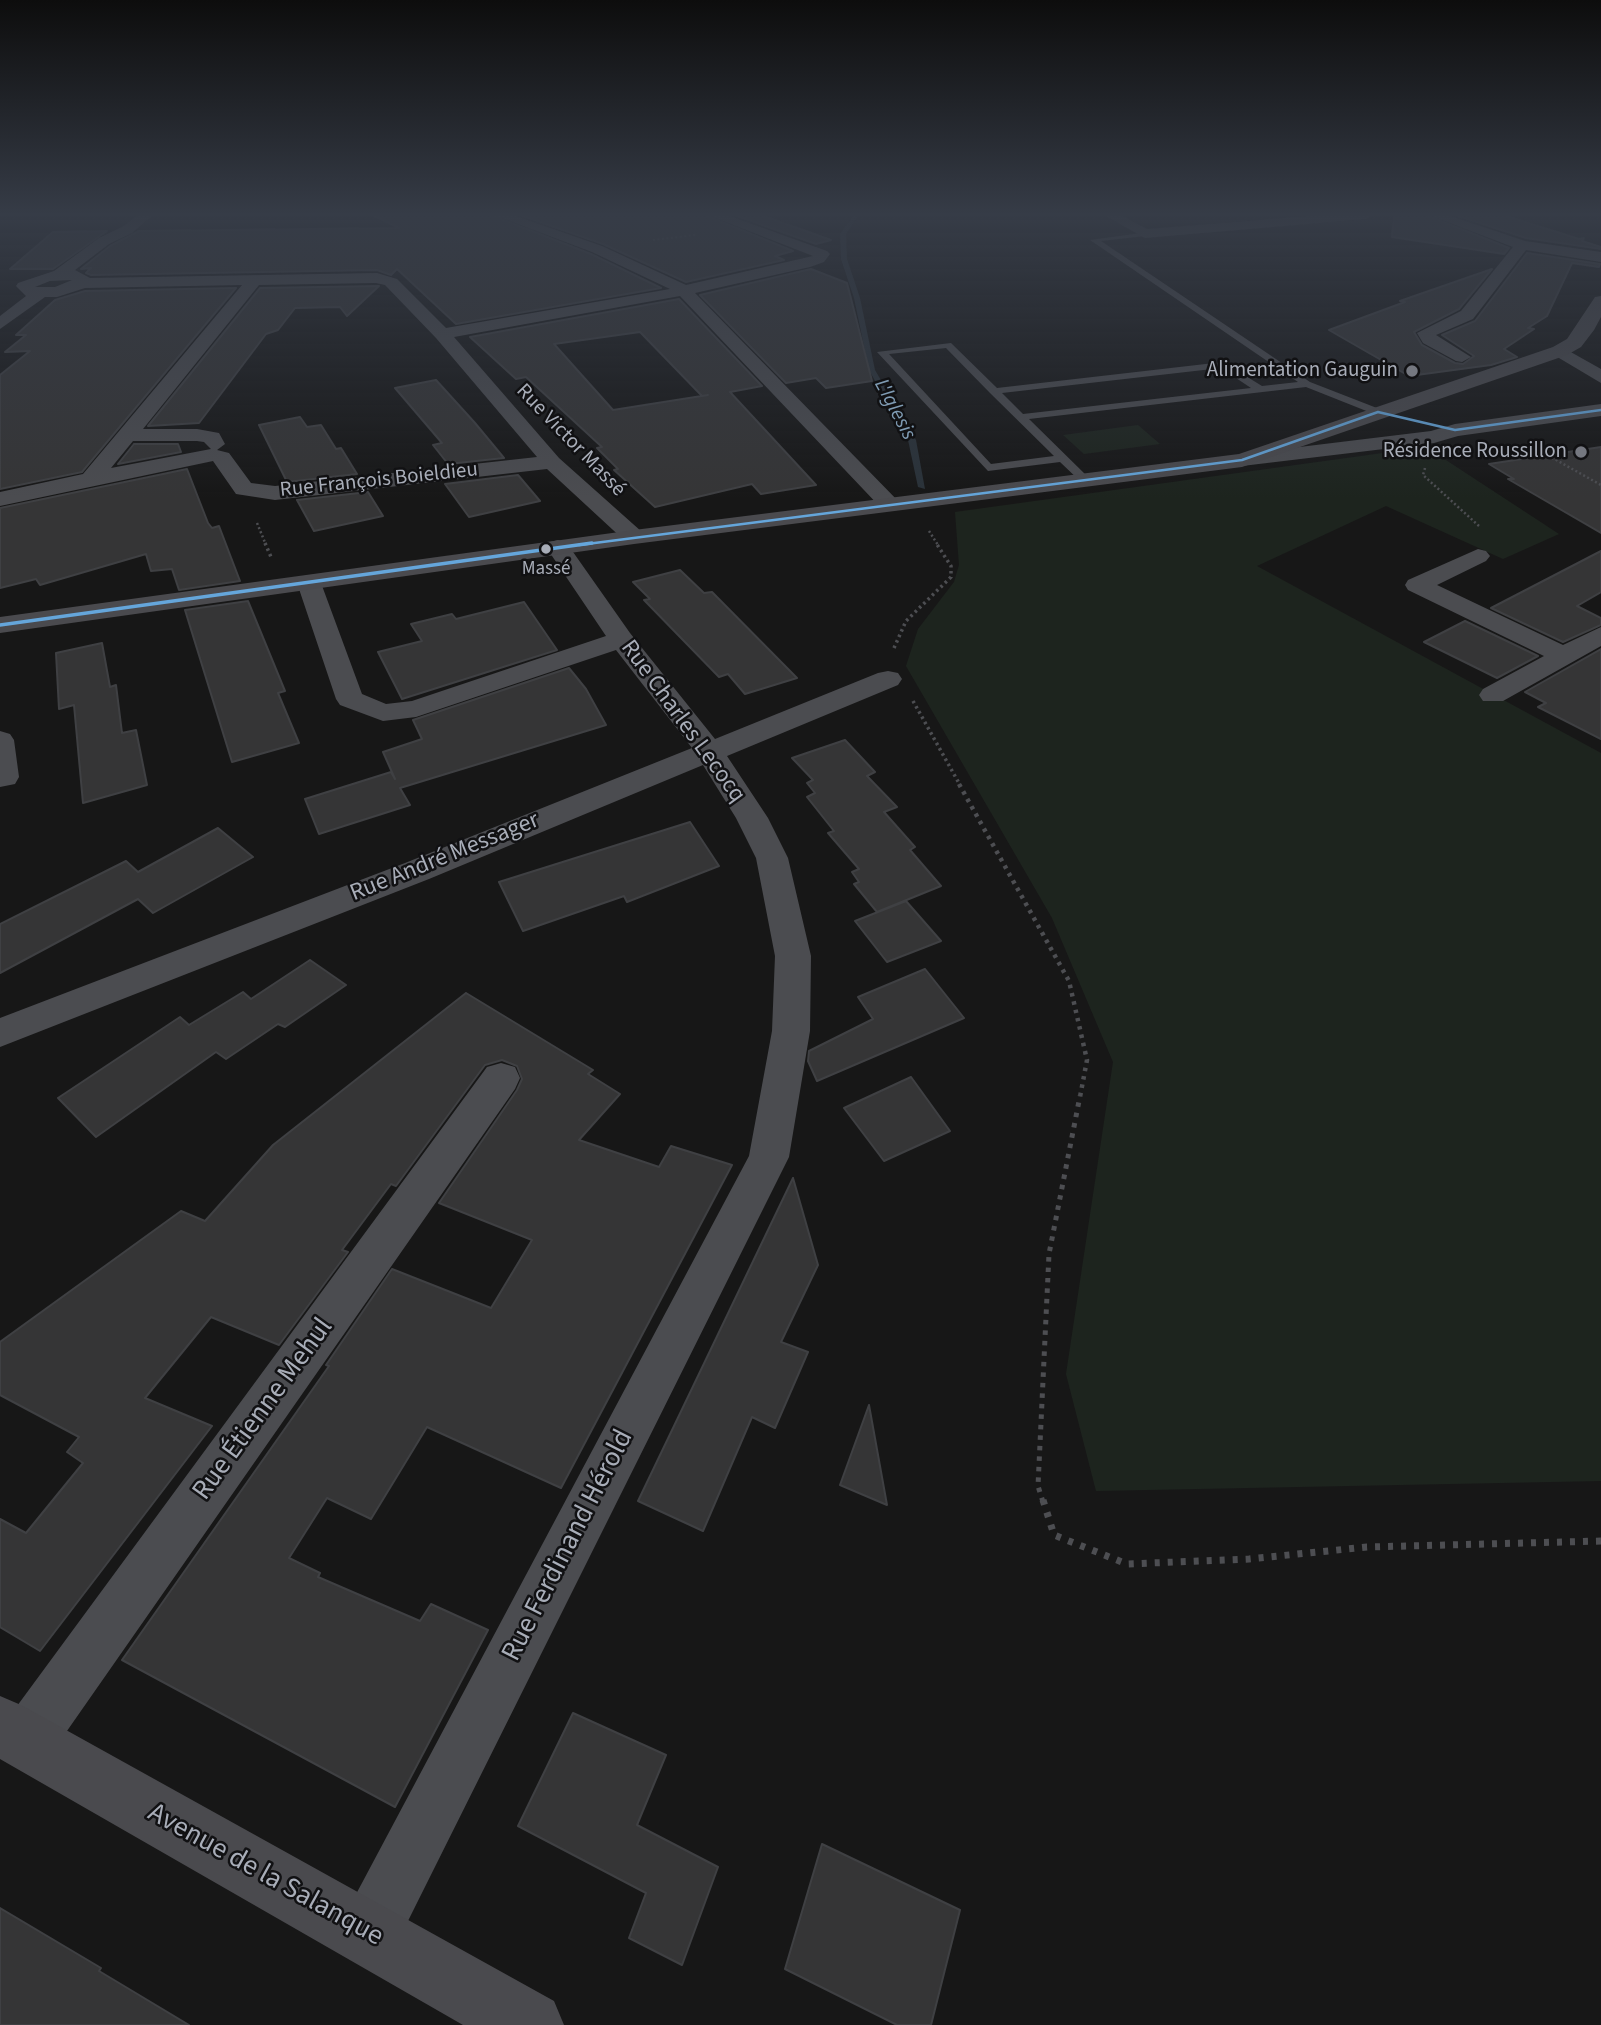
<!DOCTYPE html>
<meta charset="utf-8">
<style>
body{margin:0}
canvas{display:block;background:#171717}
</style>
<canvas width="1601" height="2025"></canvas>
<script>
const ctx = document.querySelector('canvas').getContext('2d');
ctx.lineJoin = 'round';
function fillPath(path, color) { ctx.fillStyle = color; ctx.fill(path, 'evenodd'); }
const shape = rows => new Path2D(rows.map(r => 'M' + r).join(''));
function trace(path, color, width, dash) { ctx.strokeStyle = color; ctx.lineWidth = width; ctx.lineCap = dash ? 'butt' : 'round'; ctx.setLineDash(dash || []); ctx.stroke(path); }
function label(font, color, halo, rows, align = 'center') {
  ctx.font = font + ' "Source Sans 3",sans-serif'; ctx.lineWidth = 5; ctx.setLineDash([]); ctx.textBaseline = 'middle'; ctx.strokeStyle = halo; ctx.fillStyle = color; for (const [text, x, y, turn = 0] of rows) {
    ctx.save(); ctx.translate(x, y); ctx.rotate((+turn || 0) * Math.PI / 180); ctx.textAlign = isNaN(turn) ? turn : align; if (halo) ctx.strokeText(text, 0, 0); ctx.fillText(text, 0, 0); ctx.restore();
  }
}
fillPath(shape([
 [1138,425,1160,444,1084,454,1063,435],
 [1426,447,1559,534,1503,559,1386,506,1257,566,1601,753,1601,1481,1096,1491,1066,1374,1113,1062,1052,918,906,666,918,629,954,582,959,565,955,512]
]), '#1d241e');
fillPath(shape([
 [854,215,859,215,846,234,847,259,860,298,875,370,916,440,925,489,918,487,908,440,869,370,854,298,841,259,840,234,854,215]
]), '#2a3239');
const building = shape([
 [372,215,491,215,591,254,661,288,456,324,397,269,391,275,377,270,91,275,86,273,91,268,81,269,110,246,139,231,399,228,372,215],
 [520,215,705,215,793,251,775,256,784,260,686,282,603,244,520,215],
 [734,215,761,215,831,240,816,244,734,215],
 [1394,215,1426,215,1509,248,1504,254,1392,237,1394,215],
 [1455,215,1503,215,1579,239,1584,238,1582,241,1601,247,1601,249,1526,238,1455,215],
 [107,231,53,269,10,269,53,232,107,231],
 [1527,253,1600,264,1599,267,1572,263,1547,316,1528,328,1534,329,1504,349,1517,357,1491,365,1409,376,1329,330,1405,302,1400,301,1492,269,1459,309,1414,332,1422,345,1455,363,1463,364,1474,356,1442,335,1475,321,1527,253],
 [811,269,847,283,872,381,826,388,816,378,786,383,700,295,811,269],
 [379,286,347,316,340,307,295,308,278,330,266,334,199,423,148,426,260,288,379,286],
 [236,288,82,472,0,489,0,375,30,351,5,352,26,335,16,335,55,300,85,291,236,288],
 [679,299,762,386,730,392,816,485,761,494,752,484,655,507,614,470,618,469,597,448,602,447,526,377,516,379,470,337,679,299],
 [640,332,702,396,708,395,613,410,554,344,640,332],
 [436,380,475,423,504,458,448,464,433,445,442,443,395,388,436,380],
 [300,417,307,427,321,425,336,449,341,448,357,474,287,482,259,425,300,417],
 [134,444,178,444,181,452,118,464,134,444],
 [1601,447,1601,533,1508,479,1514,479,1489,464,1601,447],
 [187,469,208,523,212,528,219,526,240,581,179,590,172,569,151,571,146,554,40,585,36,579,0,588,0,508,187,469],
 [518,475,540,501,469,517,445,484,518,475],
 [368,492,383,516,314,531,297,500,368,492],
 [1601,551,1601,592,1577,606,1601,618,1601,625,1563,642,1491,608,1601,551],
 [680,570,704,593,712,592,797,678,745,694,728,674,719,677,644,600,650,599,633,582,680,570],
 [248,601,285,691,278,693,299,743,232,762,185,610,248,601],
 [524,602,557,650,402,699,378,652,422,641,411,624,452,614,456,619,524,602],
 [1465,621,1538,656,1497,678,1424,642,1465,621],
 [102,643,110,687,116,685,122,733,136,730,147,785,83,803,74,705,59,709,56,653,102,643],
 [1601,649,1601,739,1538,707,1546,703,1525,692,1601,649],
 [569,668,586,689,606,725,400,788,410,805,319,834,305,799,391,772,395,779,383,752,422,739,413,720,569,668],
 [845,740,875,772,867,776,897,807,884,812,915,847,910,850,941,886,877,912,854,884,859,882,852,872,859,869,828,833,834,831,807,797,815,793,807,783,813,780,792,758,845,740],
 [690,822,719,866,627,902,624,896,523,931,499,882,690,822],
 [218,828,253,857,153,913,138,899,0,973,0,924,126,861,138,872,218,828],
 [906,901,941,941,887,962,855,921,906,901],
 [310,960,346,985,285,1027,278,1024,226,1059,216,1052,96,1137,58,1098,180,1017,189,1025,243,992,251,999,310,960],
 [925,969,964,1018,817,1081,808,1061,809,1051,873,1019,858,997,925,969],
 [466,993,593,1070,588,1074,620,1094,579,1140,659,1167,671,1146,732,1165,561,1488,427,1427,371,1519,327,1498,289,1558,320,1573,318,1577,420,1621,431,1604,488,1630,395,1807,122,1660,329,1366,326,1365,392,1269,491,1308,532,1240,439,1203,517,1090,522,1079,517,1066,502,1060,485,1065,396,1186,391,1184,342,1250,348,1252,279,1345,211,1317,145,1398,212,1426,40,1651,0,1627,0,1519,26,1533,83,1463,67,1452,79,1437,0,1395,0,1342,181,1211,205,1221,273,1145,466,993],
 [911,1077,950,1131,884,1161,844,1108,911,1077],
 [793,1178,818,1265,781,1342,808,1352,775,1428,752,1417,703,1531,638,1501,793,1178],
 [869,1405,887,1505,840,1485,869,1405],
 [573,1713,666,1755,637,1825,718,1867,682,1965,629,1938,646,1893,518,1826,573,1713],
 [822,1844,960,1910,931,2025,897,2025,785,1969,822,1844],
 [0,1908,101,1968,99,1971,189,2025,0,2025,0,1908]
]);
fillPath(building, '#353536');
trace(building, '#3f4043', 2);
trace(shape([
 [653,240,696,235]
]), '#4d4e52', 2, [2, 2.5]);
trace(shape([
 [1540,451,1601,485],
 [1425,468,1423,475,1479,526],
 [257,523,266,545],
 [929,531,938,545]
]), '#4d4e52', 2.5, [2, 2.5]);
trace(shape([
 [265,543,271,557],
 [894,648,906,621,951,577,951,566,936,543],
 [913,701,960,785]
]), '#4d4e52', 3.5, [2.5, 3.5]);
trace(shape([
 [959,784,1069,981,1087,1060,1080,1097]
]), '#4d4e52', 4.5, [3.5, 5]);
trace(shape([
 [1043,1502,1038,1486,1049,1254,1080,1096]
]), '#4d4e52', 5, [4.5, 6]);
trace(shape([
 [1043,1500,1054,1535,1127,1564,1249,1559,1367,1547,1601,1541]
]), '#4d4e52', 7, [5, 8]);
fillPath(shape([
 [1148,232,1145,236,1101,241,1310,382,1382,410,1382,414,1374,414,1306,387,1029,419,1088,477,1088,481,1080,481,1060,462,988,471,877,352,951,343,997,388,1223,362,1262,386,1298,382,1090,240,1148,232],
 [946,348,990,393,1054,456,991,464,889,354,946,348],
 [1221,368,1251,388,1023,414,1002,393,1221,368]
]), '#4b4c50');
fillPath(shape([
 [138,215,153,215,132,233,109,244,75,270,90,278,377,273,397,279,446,328,670,289,592,252,494,215,513,215,602,246,686,285,813,256,708,215,727,215,827,251,830,254,824,262,810,267,695,293,901,504,898,509,882,509,680,296,454,337,559,458,642,532,646,537,642,542,626,542,547,469,275,500,236,494,213,461,0,506,0,492,83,474,242,285,85,288,57,297,45,297,0,329,0,316,26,296,16,286,18,283,54,271,99,238,122,227,138,215],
 [72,280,55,287,35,287,50,281,72,280],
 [376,283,385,285,436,338,537,457,275,486,251,483,229,453,217,450,225,444,219,433,197,429,143,429,259,285,376,283],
 [133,441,197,441,204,442,211,449,111,468,133,441],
 [1104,215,1121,215,1147,229,1321,215,1373,215,1366,219,1145,238,1104,215],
 [1429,215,1448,215,1525,241,1601,252,1601,262,1526,250,1473,319,1436,335,1471,357,1462,362,1456,361,1423,343,1417,333,1461,311,1513,247,1429,215],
 [1560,346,1601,369,1601,383,1554,355,1551,351,1554,347,1560,346],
 [1601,404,1601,416,1458,436,1434,443,1242,466,1232,460,1242,454,1431,431,1455,424,1601,404],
 [558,540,566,542,630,633,715,739,878,673,888,671,898,673,902,679,898,685,727,756,768,818,788,858,811,956,810,1031,789,1157,390,1957,368,1967,346,1957,336,1935,346,1913,749,1156,772,1031,775,956,756,858,736,818,703,765,429,879,0,1047,0,1018,405,863,692,748,616,650,416,717,383,721,340,705,336,699,297,583,300,578,309,576,318,578,321,583,362,694,386,704,412,701,606,636,546,547,550,542,558,540],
 [1478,549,1486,551,1490,556,1486,561,1437,585,1563,645,1601,627,1601,646,1503,701,1483,701,1479,695,1483,689,1544,656,1408,590,1405,585,1408,580,1478,549],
 [0,731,10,734,14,740,19,777,15,784,0,787,0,731],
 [501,1063,515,1067,520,1078,515,1089,46,1761,26,1770,6,1761,0,1748,0,1734,6,1721,487,1067,501,1063]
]), '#4b4c50');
fillPath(shape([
 [1601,296,1601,317,1594,330,1581,347,1567,355,1242,467,634,544,0,633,0,617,634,530,1239,454,1553,347,1567,339,1595,297,1601,296],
 [0,1696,21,1705,554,2001,564,2025,463,2025,0,1759,0,1696]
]), '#4a4a4e');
trace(shape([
 [579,545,1242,460,1378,412,1455,430,1601,410]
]), '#65a6db', 2.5);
trace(shape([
 [0,625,592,543]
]), '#65a6db', 3.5);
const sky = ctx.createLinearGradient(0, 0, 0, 498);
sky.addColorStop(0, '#0d0d0d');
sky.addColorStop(0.43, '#363c47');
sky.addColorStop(1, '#363c4700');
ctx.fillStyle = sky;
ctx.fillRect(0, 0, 1601, 498);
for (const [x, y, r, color] of [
 [1412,371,7,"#757880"],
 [1581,452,7,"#757880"],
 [546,549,6,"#a8adb8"]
]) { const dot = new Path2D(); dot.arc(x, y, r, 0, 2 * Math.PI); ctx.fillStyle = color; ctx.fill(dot); trace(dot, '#111113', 2.5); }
label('19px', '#a8adb8', '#111113', [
 ["Massé",546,570]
]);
label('21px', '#a8adb8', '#111113', [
 ["Alimentation Gauguin",1398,371],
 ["Résidence Roussillon",1567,452]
], 'right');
label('italic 21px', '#7f9bb3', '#111113', [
 ["L'Iglesis",894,410,62]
]);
label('21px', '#a8adb8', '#111113', [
 ["Rue Victor Massé",570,441,46],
 ["Rue François Boieldieu",379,481,-6]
]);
label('24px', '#a8adb8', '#111113', [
 ["Rue Charles Lecocq",682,722,54],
 ["Rue André Messager",445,858,-22]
]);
label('28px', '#a8adb8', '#111113', [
 ["Rue Étienne Mehul",264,1410,-54],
 ["Rue Ferdinand Hérold",569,1546,-63],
 ["Avenue de la Salanque",265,1876,29]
]);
</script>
